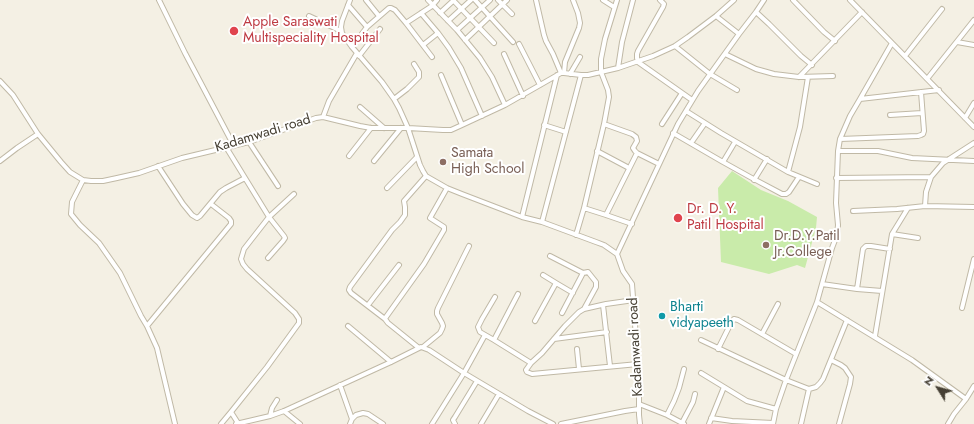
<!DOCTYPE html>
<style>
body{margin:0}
#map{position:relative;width:974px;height:424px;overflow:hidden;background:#f4f0e4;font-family:Jost,sans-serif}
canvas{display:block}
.north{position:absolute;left:918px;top:368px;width:40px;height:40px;-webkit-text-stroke:3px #fff;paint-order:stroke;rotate:307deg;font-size:11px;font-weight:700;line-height:16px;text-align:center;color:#464034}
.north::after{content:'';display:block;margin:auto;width:14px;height:18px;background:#464034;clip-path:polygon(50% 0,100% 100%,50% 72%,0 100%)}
</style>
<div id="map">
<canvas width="974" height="424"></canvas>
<div class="north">N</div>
</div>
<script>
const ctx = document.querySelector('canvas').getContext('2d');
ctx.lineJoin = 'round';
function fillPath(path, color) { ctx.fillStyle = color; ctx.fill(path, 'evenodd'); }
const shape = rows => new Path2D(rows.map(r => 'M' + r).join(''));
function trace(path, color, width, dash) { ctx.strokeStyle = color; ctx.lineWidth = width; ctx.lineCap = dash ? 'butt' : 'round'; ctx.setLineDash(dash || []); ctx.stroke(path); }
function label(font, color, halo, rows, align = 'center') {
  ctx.font = font + ' Jost,sans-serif'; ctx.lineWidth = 4; ctx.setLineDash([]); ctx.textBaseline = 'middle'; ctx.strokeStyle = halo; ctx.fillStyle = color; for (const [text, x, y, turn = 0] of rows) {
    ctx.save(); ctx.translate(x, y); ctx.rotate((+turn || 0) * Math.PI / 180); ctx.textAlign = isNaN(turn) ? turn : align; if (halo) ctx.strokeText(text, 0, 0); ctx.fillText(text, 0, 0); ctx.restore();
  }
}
fillPath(shape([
 [732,171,761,190,788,201,817,217,816,228,805,268,797,265,769,274,721,262,718,188]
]), '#c9ebaa');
const minor = shape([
 [159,0,185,53,234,146],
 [350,0,342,21,341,27,342,33,352,47,382,82,394,99,399,108,408,128,420,165,423,171,426,176,447,188,462,194,522,217,542,222,596,242,604,245,617,254,623,271,632,284,639,378,639,415,640,424],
 [366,0,379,16],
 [428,0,457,30,480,58,492,77,505,105],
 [453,0,494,43],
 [475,0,513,42],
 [498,0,512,14],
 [536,0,544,35,546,41,553,54,561,73],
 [603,0,614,7],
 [660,0,664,4,663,7,638,51,637,54,637,58,638,62,692,100],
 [793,0,824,32,835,41],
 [850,0,974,127],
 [348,5,367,27],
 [756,12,769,24,801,56,812,65],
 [421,13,438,33,449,48,461,68,482,116],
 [440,13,454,0],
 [309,16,341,31],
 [716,16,739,34],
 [448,21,471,0],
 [406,23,432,57],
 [457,30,490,0],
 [465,40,507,0],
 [957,42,974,45],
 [519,44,540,85],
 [423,45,438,33],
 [675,46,710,74,737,90],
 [352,47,367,27,389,8,391,8,395,10,406,23,432,6,437,0],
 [504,54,523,96],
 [725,54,756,69,774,74,799,77,833,76],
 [359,56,380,29],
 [905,56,942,9],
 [618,68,622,42,633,0],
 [564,73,565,62,579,28,580,23,578,13,573,0],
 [570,74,580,57],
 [441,75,462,125],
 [799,77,862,12],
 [927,79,974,20],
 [0,81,13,95,38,134,61,162,70,172,83,180,91,181,103,181,117,178,139,173,182,158,249,142,316,118,323,117,360,126,371,128,408,128,443,130,451,130,462,125,505,105,561,73,564,73,581,75,588,75,618,68,653,56,675,46,688,37,716,16,734,0],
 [394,99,407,89,419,77,419,72,414,64],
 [860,99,892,43],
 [360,107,384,128],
 [686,111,721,133,788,172,817,184],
 [890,115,922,113],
 [323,117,329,101,357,53],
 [965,118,974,103],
 [604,124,632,134,636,137,637,141,633,148,635,151,637,153],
 [662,124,682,93],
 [544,125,566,132],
 [673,133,723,162],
 [840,139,918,136,921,135,923,134,924,131,921,92],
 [249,142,278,186],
 [735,142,723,162,750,177,782,194,786,194,789,192,799,177],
 [691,143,705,123],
 [226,147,269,217,284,236,285,238,283,241,268,258],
 [597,151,629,168],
 [838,151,878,151,912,158,974,161],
 [349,156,371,128],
 [0,161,17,148,38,134],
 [374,161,401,128],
 [158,166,183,204,192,215,197,218,200,216,220,192,226,188,245,178],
 [788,172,800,127,808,77],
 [836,178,931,177],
 [83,180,72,202,71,214,80,225,99,243,120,273,141,316,147,326,157,348,175,424],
 [754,180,767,159],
 [387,188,417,157],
 [925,206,926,192,931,177,943,163,974,143],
 [584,208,604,124,609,97,608,90,601,72,601,59,605,39,617,0],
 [853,211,897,209,925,206,974,207],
 [606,215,637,153,659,164],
 [522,217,557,75],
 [542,222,581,75],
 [892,234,918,238],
 [576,235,584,208,606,215,632,224],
 [617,254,678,124,698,91,739,34,756,12,764,0],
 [550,256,583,273,588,272,596,282,596,287,584,309],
 [556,283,573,293],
 [822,284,857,289,882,291],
 [857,289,863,249,866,246,871,246,890,249],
 [518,294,494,340,531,363],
 [634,300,606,304,584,309,579,312,565,326,542,353,531,363,526,370,527,372,532,374,638,364],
 [817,302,912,360,966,399],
 [368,305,399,265],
 [603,305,610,366],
 [962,308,974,259],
 [562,313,583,273],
 [385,319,351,293,349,290,350,287,392,230,400,222,405,215,405,207,404,201,426,176],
 [535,321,556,283,543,275],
 [147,326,231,224,231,221,229,218,211,204],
 [348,326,391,362],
 [762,334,778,304],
 [875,336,892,234,908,208],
 [554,339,607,332],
 [494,340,480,332,478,327,482,319,495,297],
 [701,340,786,380,809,389],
 [423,347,440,333,442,329,443,326,442,323,437,314,437,311,438,308,469,246],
 [419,348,388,323,385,319,386,317,424,264,444,230,444,227,430,218,447,188],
 [577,349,579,369],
 [718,349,731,323,734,319,738,320,796,354],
 [831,360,841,365,845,368,851,377,850,384,839,424],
 [701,373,724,387],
 [340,385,352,419,350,424],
 [639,404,667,415,684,424],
 [284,411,300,424],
 [231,412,238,423],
 [667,415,674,401,679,388,684,369],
 [270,416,272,408,277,400],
 [711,418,732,421,773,423],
 [352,419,356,415,363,413,368,414,383,424],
 [682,423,693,402,695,394],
 [221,424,231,412,267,367,299,323,299,319,295,313,247,269,243,264,241,259,244,249,269,217,294,194],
 [236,424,270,416,284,411,391,362,421,347,429,350,464,373,528,411,553,424],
 [432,424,464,373,485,335],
 [455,424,453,420,455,417,477,381],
 [481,424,499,394],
 [561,424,625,411,639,409],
 [709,424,724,387,747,401,776,409],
 [773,424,776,409,786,380,817,302,832,248,837,235,838,225,836,203,838,151,840,139,850,116,860,99,939,90],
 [801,424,809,389,816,387,820,383,823,379,847,320],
 [948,424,954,414,966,399,974,386]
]);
trace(minor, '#c0b9a6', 6);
trace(minor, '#fff', 4);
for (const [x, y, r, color] of [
 [234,31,5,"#e0444e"],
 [443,162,4,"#8d6e63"],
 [678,218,5,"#e0444e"],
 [766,245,4,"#8d6e63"],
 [662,316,4,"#0f9aa8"]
]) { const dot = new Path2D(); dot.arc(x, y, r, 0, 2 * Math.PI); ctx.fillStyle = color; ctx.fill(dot); trace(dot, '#fff', 1.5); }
label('14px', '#be3a42', '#fff', [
 ["Apple Saraswati",243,23],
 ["Multispeciality Hospital",243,39],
 ["Dr. D. Y.",687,210],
 ["Patil Hospital",687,226]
], 'left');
label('14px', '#464034', '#fff', [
 ["Kadamwadi road",263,134,-17],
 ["Kadamwadi road",636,347,-93]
]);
label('14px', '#785e54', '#fff', [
 ["Samata",451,154],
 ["High School",451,170],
 ["Dr.D.Y.Patil",774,237],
 ["Jr.College",774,253]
], 'left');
label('14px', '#0d838f', '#fff', [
 ["Bharti",670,308],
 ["vidyapeeth",670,324]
], 'left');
</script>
